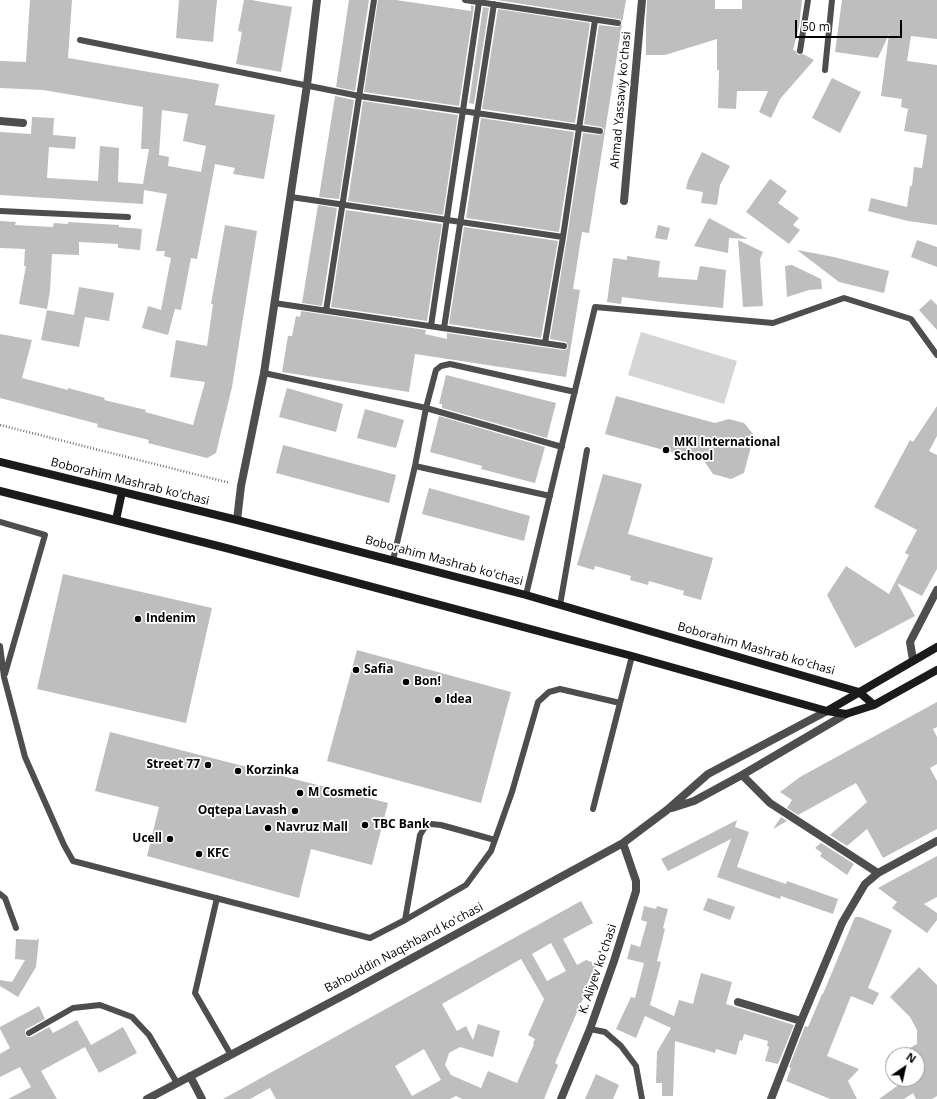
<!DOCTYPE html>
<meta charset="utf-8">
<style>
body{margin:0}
#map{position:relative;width:937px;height:1099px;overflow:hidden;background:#fff;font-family:"Open Sans",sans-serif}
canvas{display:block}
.north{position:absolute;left:885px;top:1047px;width:40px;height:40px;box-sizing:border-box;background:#fff;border:1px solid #999;border-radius:50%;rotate:34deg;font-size:11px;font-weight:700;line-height:16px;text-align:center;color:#000}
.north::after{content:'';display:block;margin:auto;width:14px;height:18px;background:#000;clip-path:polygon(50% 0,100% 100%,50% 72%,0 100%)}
.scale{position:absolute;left:795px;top:20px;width:107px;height:18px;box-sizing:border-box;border:2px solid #000;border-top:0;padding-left:5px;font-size:12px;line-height:14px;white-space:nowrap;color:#000;-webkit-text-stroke:3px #fff;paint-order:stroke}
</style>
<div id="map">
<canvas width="937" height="1099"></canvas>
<div class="north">N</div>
<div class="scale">50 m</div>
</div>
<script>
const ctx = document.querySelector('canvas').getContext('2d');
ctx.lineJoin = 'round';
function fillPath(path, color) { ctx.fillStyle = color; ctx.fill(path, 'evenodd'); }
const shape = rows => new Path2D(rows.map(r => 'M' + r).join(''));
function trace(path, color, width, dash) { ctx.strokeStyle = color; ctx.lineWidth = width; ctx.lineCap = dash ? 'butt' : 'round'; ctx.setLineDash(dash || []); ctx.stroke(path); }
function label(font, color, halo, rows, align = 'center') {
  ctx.font = font + ' "Open Sans",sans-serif'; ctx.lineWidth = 3.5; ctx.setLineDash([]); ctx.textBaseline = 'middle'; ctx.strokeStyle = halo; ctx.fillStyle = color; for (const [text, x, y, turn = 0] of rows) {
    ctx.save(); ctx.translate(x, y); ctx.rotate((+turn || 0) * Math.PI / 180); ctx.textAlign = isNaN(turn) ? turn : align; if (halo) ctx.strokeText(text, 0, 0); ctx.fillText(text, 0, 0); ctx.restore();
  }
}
fillPath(shape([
 [641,332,737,361,724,404,628,375]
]), '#d5d5d5');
fillPath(shape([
 [30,0,72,0,68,58,219,84,215,105,275,115,264,179,233,174,235,168,215,164,197,259,191,258,181,310,175,309,168,335,142,328,148,306,161,310,171,258,164,256,165,251,156,251,167,194,144,190,143,204,0,195,0,132,31,134,32,117,54,118,53,135,76,137,75,149,49,147,47,178,98,181,100,146,119,148,118,182,143,184,149,149,141,149,143,107,43,90,0,88,0,61,26,62],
 [162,110,188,114,183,141,206,146,201,172,168,166,169,157,159,155],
 [179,0,217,0,213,42,176,38],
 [244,0,251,0,292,7,281,72,236,64,242,32,238,31],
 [349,0,369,0,355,91,336,87],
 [378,0,396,0,471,11,471,5,474,6,459,106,364,92],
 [496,0,626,0,622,23,621,20,619,19],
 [647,0,715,0,715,9,742,9,742,0,802,0,799,27,793,50,796,51,798,55,803,54,814,60,780,99,771,118,759,112,768,91,737,91,736,109,718,108,719,70,717,70,717,39,665,55,646,55,646,20],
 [842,0,937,0,937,39,911,36,907,61,937,65,937,225,908,221,868,211,871,198,907,207,910,186,912,186,914,167,922,168,927,135,904,131,908,109,901,107,902,99,881,96,889,34,878,58,835,52],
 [483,7,489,8,474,104,469,103],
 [498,9,590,23,575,123,482,109],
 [622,24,589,233,582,232,573,289,580,290,566,377,415,354,409,392,282,372,288,336,292,336,296,316,300,317,301,311,426,330,425,334,447,339,447,333,563,350,567,349,568,346,566,342,550,339,567,238,583,133,600,135,604,132,604,129,601,127,584,124,599,25,618,27],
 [832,78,861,92,840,133,812,118],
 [335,96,354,100,339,199,319,197],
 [363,101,458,115,443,215,348,201],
 [481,118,574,132,559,232,466,218],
 [702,152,730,166,720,185,717,205,701,203,703,192,686,189,688,180],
 [770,179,787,191,778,203,799,218,793,225,800,230,789,244,746,212],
 [318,205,337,208,322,306,302,303],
 [346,210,442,224,427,321,331,307],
 [709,218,748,239,729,238,728,253,694,246],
 [0,221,16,222,15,225,53,227,54,223,68,224,68,222,119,225,119,227,142,229,140,250,118,248,118,244,79,242,79,255,52,254,50,291,47,309,19,304,26,266,24,266,25,249,0,248],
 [225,225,257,231,232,387,216,453,207,458,148,443,149,440,97,427,98,424,0,398,0,334,32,340,22,378,68,390,68,388,105,398,104,400,146,410,145,412,193,425,205,382,170,377,176,340,207,346,213,304,211,304],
 [658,225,670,228,667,240,655,238],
 [464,227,558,241,541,338,449,324],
 [738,240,763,252,760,259,763,306,743,307],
 [917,240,937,247,937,267,911,257],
 [797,250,834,257,889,271,884,293,839,282],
 [627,256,660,261,658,277,697,280,700,266,726,270,723,308,661,302,622,297,621,304,607,302,613,258,627,260],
 [792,265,821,279,822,289,809,290,787,297,785,266],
 [79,287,114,293,109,321,85,317,79,347,41,340,47,310,74,315],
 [931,299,937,305,937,330,919,310],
 [446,375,556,403,547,438,442,408,442,404,439,404],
 [287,388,343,404,336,432,279,417],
 [616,396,715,423,729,419,744,423,754,435,744,473,731,479,713,474,704,461,605,434],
 [937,406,937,436,929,451,937,455,937,569,922,596,897,583,915,616,855,648,827,595,846,566,889,594,909,555,905,553,917,530,874,507,910,440,913,442],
 [365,409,404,420,396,448,357,438],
 [439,416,545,447,535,483,481,469,482,466,430,452],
 [283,445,396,475,389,503,276,473],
 [603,474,642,484,628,534,713,558,701,600,683,595,684,591,649,581,648,585,630,580,631,576,595,566,594,570,577,565],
 [429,488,530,516,524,541,422,514],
 [63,574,212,608,186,723,37,689],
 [357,650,511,692,481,803,327,761],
 [937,702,937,727,933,729,937,737,937,764,930,768,937,781,937,829,883,858,867,829,847,846,830,835,867,802,856,783,798,815,787,808,792,800,780,792,800,777],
 [110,732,388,803,372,865,311,849,299,898,147,856,159,807,95,791],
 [781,817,787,821,773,829],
 [737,820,735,827,749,832,737,867,786,884,787,881,838,899,833,914,781,896,780,899,717,877,731,839,668,871,661,859],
 [821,843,854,864,847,875,820,856,822,853,815,848],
 [937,856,937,897,924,904,937,913,937,920,927,933,892,908,897,902,878,888],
 [708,898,735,907,730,920,703,910],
 [581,901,593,923,563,939,577,965,586,960,597,964,586,986,588,987,555,1063,558,1065,544,1099,462,1099,456,1096,450,1099,276,1099,270,1088,250,1099,223,1099],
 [551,943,566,971,547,981,532,954],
 [521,959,544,999,528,1035,535,1039,533,1044,534,1044,517,1083,488,1071,481,1088,451,1075,445,1065,449,1053,460,1047,493,1057,500,1031,478,1024,473,1040,466,1026,457,1031,442,1004],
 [424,1049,441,1080,412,1096,395,1066],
 [644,906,656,909,657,906,668,909,663,928,665,929,657,961,661,962,650,1005,674,1016,679,1000,693,1004,701,973,732,982,726,1004,794,1025,778,1064,765,1061,769,1047,767,1046,768,1041,744,1034,742,1041,740,1040,736,1055,716,1049,715,1053,675,1041,673,1096,662,1096,662,1083,656,1083,657,1052,671,1028,645,1016,636,1038,616,1029,631,997,635,998,644,963,627,959,631,944,640,947,647,922,641,920],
 [855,917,860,917,892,930,868,988,879,993,873,1005,851,996,827,1056,859,1069,848,1081,857,1099,830,1099,786,1081,791,1068,789,1067,805,1026,808,1027,822,994,823,994],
 [39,938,36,967,18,997,0,986,0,980,12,982,25,960,15,959,16,939,37,940],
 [919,967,937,985,937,1096,932,1099,916,1099,913,1093,904,1099,879,1099,907,1079,917,1079,917,1055,897,1055,917,1044,917,1030,910,1017,890,997],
 [39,1006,45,1019,25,1030,25,1033,27,1037,31,1037,49,1027,53,1033,77,1020,91,1045,123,1027,137,1053,99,1073,85,1047,41,1071,57,1099,8,1099,31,1087,20,1067,0,1077,0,1054,10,1048,0,1029,0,1027],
 [596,1074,619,1085,613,1099,585,1099]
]), '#bebebe');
trace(shape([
 [0,425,230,483]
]), '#707070', 2.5, [1, 2]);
trace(shape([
 [465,0,618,23],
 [80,40,359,96,600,131],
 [800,51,808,0],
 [825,70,832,0],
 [291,197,563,237,595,20],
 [0,211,128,217],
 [274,303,564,346],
 [326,311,374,0],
 [431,326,479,2],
 [444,328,494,4],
 [545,343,563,237],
 [264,373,426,408,415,466,393,560],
 [562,447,426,408,436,370,441,366,450,364,575,392],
 [415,466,550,496],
 [0,522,45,535,5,674],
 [526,595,595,307,773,323,844,298,911,319,937,355],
 [560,605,587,450],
 [0,646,4,677,25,757,64,845,73,861,370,938,405,920,466,885,491,851,512,792,538,702,549,692,560,689,620,703],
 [593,809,632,656],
 [0,894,5,898,16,928],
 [217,898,195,993,231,1055],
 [405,920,420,835,425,827,431,824,441,825,495,840],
 [590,1029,605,1032,621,1046,636,1066,642,1099],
 [29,1033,73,1008,100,1005,132,1017,149,1035,177,1083]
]), '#4e4e4e', 6);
trace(shape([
 [0,121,23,123],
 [624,201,642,0],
 [237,520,241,486,264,373,307,85,317,0],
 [913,660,910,642,937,590],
 [742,775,770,803,878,873],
 [672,808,694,801,742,775,846,714],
 [738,1002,801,1021,842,923,865,884,878,873,937,841],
 [190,1076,202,1099],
 [147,1099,350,992,623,843,667,810,708,774,827,711],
 [561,1099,590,1029,614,961,636,891,636,881,623,843],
 [771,1099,801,1021]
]), '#4e4e4e', 8);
trace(shape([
 [0,462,237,520,526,595,859,692,874,705],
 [0,491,226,548,632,656,827,711,846,714,874,705,937,670],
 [116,520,122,492],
 [827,711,937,647]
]), '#1b1b1b', 8);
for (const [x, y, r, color] of [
 [666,450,4,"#000"],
 [138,619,4,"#000"],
 [356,670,4,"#000"],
 [406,682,4,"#000"],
 [438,700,4,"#000"],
 [208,765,4,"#000"],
 [238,771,4,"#000"],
 [300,793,4,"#000"],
 [295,811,4,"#000"],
 [365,825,4,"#000"],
 [268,828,4,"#000"],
 [170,839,4,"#000"],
 [199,854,4,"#000"]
]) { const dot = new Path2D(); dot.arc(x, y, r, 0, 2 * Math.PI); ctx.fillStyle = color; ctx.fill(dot); trace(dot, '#fff', 1.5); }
label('12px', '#000', '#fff', [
 ["Ahmad Yassaviy koʻchasi",621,100,-85],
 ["Boborahim Mashrab ko'chasi",130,482,14],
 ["Boborahim Mashrab ko'chasi",444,561,15],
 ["Boborahim Mashrab ko'chasi",756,649,16],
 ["Bahouddin Naqshband koʻchasi",404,948,-28],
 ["K. Aliyev koʻchasi",598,969,-71]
]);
label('bold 12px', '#000', '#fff', [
 ["MKI International",674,443],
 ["School",674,457],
 ["Indenim",146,619],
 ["Safia",364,670],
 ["Bon!",414,682],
 ["Idea",446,700],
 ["Street 77",200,765,"right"],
 ["Korzinka",246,771],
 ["M Cosmetic",308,793],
 ["Oqtepa Lavash",287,811,"right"],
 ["TBC Bank",373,825],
 ["Navruz Mall",276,828],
 ["Ucell",162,839,"right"],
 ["KFC",207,854]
], 'left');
</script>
